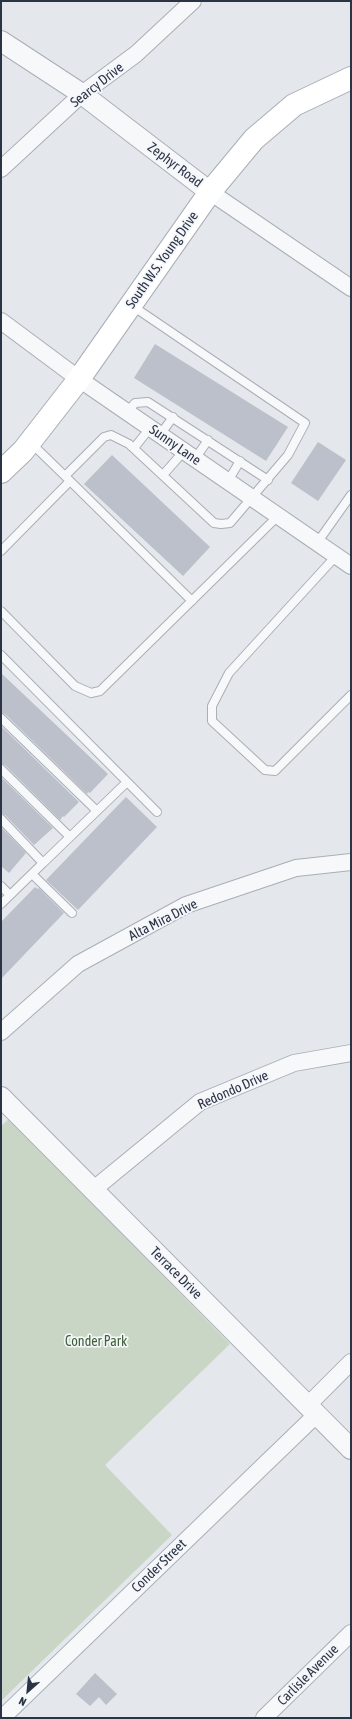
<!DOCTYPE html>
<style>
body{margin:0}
#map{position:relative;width:352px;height:1719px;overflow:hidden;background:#e4e7ec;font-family:"Asap Condensed",sans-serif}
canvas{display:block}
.frame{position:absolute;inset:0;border:2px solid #2b3445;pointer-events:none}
.north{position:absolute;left:8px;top:1671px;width:40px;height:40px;-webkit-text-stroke:3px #f4f6f9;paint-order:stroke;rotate:207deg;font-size:11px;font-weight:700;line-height:16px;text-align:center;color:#2b3445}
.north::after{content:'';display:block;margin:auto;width:14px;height:18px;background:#2b3445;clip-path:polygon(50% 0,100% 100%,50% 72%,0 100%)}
</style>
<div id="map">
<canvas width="352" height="1719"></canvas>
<div class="frame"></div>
<div class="north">N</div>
</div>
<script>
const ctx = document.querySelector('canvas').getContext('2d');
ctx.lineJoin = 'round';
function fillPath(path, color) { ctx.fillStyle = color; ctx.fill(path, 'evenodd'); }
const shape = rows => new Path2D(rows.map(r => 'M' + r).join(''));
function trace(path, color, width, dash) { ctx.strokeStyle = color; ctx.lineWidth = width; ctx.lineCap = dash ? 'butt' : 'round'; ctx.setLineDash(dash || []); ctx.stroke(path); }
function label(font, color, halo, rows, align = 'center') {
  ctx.font = font + ' "Asap Condensed",sans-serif'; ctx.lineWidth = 3.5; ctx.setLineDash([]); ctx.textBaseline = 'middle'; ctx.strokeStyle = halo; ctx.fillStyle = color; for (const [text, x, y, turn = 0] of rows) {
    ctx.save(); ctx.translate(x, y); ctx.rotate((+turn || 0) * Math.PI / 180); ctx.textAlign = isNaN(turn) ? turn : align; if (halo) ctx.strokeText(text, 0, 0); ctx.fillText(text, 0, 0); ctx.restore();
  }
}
fillPath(shape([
 [9,1119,230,1344,105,1465,172,1535,1,1701,1,1126]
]), '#c9d6c5');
fillPath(shape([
 [155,344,288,427,266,461,134,378],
 [318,442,346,460,318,501,291,483],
 [112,455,210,547,183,576,84,484],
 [1,673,108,774,90,793,88,792,87,794,5,714,1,713],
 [1,726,79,802,64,817,63,816,60,820,5,765,1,764],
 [1,777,53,828,34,845,5,815,1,814],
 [126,797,157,827,78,910,46,880],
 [1,827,26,853,9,873,1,866],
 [35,887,38,889,39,888,64,913,1,979,1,922],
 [95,1673,117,1694,106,1705,99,1697,90,1706,76,1694]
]), '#bbc0ca');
const service = shape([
 [127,412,135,403,148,402,268,480],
 [160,435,173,417],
 [31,443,65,476,104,437,111,435,129,444,214,523,221,524,230,523,288,455,305,423,131,305],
 [134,448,150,428],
 [195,459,208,440],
 [163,475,184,451],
 [65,476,192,601],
 [228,481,240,461],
 [317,543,351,495],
 [1,551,70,481],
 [336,556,229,673,212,706,212,721,265,770,275,771,351,695],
 [1,611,75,686,91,693,100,691,278,516],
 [1,655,157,812],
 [1,718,97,811],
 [1,769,70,837],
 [1,819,43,863,1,904],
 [43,863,127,782],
 [32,874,72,913],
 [1,886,10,895]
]);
const minor = shape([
 [1,169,82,94,136,54,193,1],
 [210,192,351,288],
 [1,321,79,379,351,566],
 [1,1032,78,964,186,905,296,868,351,862],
 [94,1189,200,1102,294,1063,351,1053],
 [308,1405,351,1362],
 [2,1718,317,1414],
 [264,1718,351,1633]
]);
const tertiary = shape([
 [1,41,82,94,210,192],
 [1,1097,351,1449]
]);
const secondary = shape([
 [1,472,23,451,79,379,210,192,254,139,294,105,351,78]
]);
trace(service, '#a9aeb7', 10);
trace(minor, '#a9aeb7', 18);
trace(tertiary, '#a9aeb7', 22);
trace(secondary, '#a9aeb7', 24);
trace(service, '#f7f8fa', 8);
trace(minor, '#f7f8fa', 16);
trace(tertiary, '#f7f8fa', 20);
trace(secondary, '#fff', 22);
label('14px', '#2b3445', '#f4f6f9', [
 ["Searcy Drive",97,85,-38],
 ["Zephyr Road",175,165,37],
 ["South W.S. Young Drive",162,260,-55],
 ["Sunny Lane",175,445,35],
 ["Alta Mira Drive",163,920,-27],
 ["Redondo Drive",233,1090,-24],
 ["Terrace Drive",176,1273,45],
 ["Conder Street",159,1566,-44],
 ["Carlisle Avenue",308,1675,-45]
]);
label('14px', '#3f6138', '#f4f6f9', [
 ["Conder Park",96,1342]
]);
</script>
